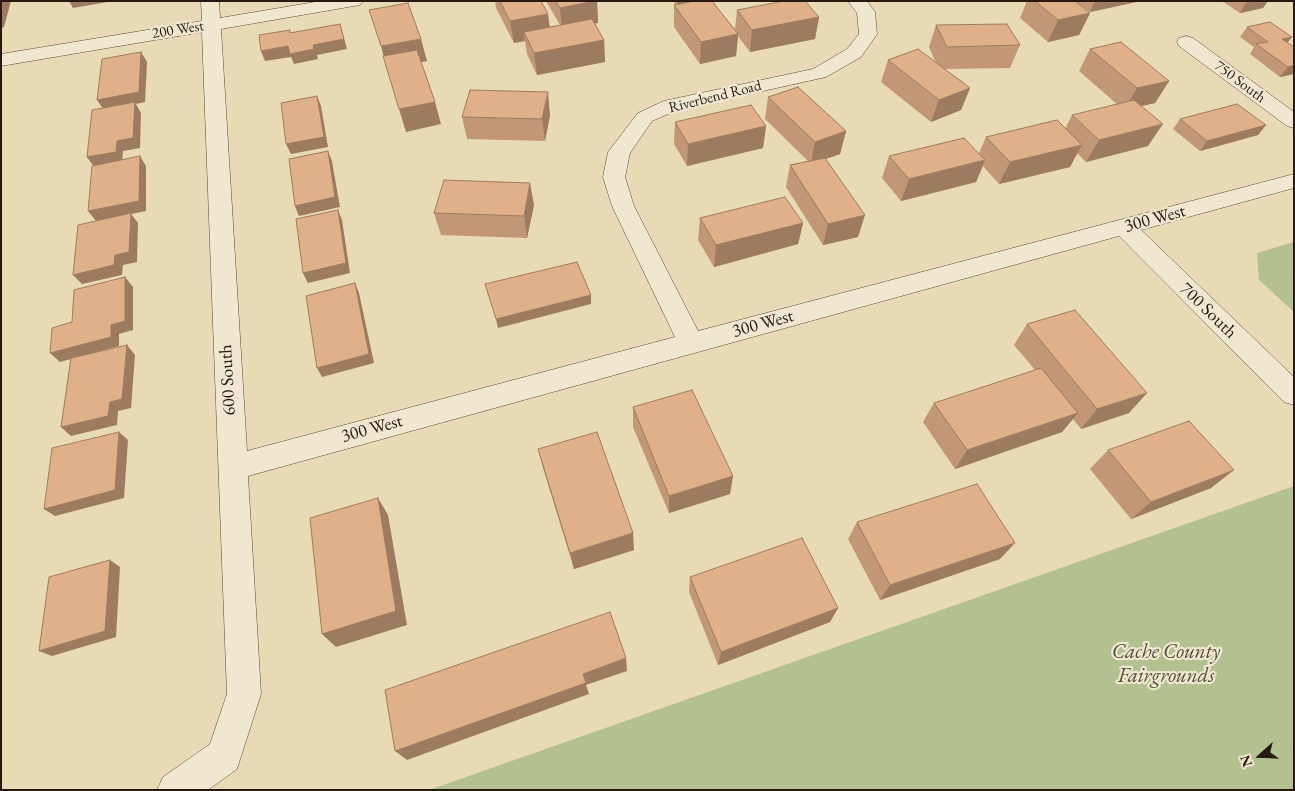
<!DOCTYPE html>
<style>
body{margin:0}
#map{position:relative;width:1295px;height:791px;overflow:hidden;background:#e7dab5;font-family:"EB Garamond",serif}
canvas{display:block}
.frame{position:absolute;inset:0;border:2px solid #271911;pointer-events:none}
.north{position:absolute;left:1235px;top:731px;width:50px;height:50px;-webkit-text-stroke:4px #efe7cf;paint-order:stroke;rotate:250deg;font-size:14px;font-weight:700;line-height:20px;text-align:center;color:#271911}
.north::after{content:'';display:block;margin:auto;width:18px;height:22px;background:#271911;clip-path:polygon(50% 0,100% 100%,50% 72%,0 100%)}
</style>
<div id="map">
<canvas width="1295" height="791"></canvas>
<div class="frame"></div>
<div class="north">N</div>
</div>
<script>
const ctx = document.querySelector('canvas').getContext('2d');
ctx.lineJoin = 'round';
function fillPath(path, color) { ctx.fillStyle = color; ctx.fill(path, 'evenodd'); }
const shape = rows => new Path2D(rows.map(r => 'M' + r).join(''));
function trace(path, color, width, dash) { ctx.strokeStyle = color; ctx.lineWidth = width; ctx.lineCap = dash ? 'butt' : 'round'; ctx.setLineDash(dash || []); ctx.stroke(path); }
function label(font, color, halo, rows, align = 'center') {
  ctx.font = font + ' "EB Garamond",serif'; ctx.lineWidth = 4.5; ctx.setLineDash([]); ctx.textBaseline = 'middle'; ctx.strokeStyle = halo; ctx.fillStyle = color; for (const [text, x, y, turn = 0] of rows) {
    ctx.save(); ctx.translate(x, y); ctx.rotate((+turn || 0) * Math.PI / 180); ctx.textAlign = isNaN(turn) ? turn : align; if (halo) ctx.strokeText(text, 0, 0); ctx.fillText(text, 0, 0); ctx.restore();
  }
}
fillPath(shape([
 [1294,242,1294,312,1259,280,1257,253],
 [1294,486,1294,790,429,790]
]), '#b3c090');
const minor = shape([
 [201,1,219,1,220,18,321,1,363,1,360,5,354,6,221,29,247,451,675,337,612,206,603,177,608,152,638,113,664,101,813,69,847,49,859,34,857,13,848,1,867,1,875,12,877,34,861,57,826,77,677,110,652,121,630,153,625,177,634,206,698,331,1294,174,1294,188,1141,230,1294,377,1294,405,1284,402,1119,236,248,476,261,694,237,769,208,790,157,790,163,777,210,744,227,694,202,32,1,66,1,54,202,21,201,1],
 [1186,36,1193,38,1294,112,1294,128,1287,126,1179,46,1177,42,1179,38,1186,36]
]);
trace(minor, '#57493a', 1);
fillPath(minor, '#efe7cf');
fillPath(shape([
 [495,1,541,1,550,27,560,25,546,1,597,1,598,23,595,23,604,40,605,62,537,75,527,54,525,41,514,43,496,8],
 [673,1,712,1,735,30,737,10,819,17,815,39,750,52,738,36,736,56,700,64,674,27,674,5,676,5],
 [1027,1,1075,1,1090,13,1079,35,1048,42,1020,18],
 [1075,1,1141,1,1090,12],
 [1222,1,1268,1,1263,8,1240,13],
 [936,25,1020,45,1010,68,945,69,970,88,961,110,931,122,881,82,888,60,936,63,929,47],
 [1247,27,1292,37,1287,42,1294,74,1280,77,1250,54,1254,47,1240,37],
 [1090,49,1169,81,1155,103,1141,106,1148,146,1086,162,1077,153,1070,167,999,184,983,166,976,182,901,201,882,178,889,156,979,153,986,137,1065,129,1072,115,1117,104,1079,71],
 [768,97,846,131,840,154,825,159,858,237,823,245,786,187,790,165,808,161,765,119],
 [550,115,545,141,467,139,462,117],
 [1180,119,1266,125,1258,135,1200,151,1173,129],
 [675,122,766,126,763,148,687,166,674,144],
 [534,205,527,238,441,235,434,213],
 [700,218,803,223,798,244,714,267,698,240],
 [1027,324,1129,413,1081,429,1073,419,1062,432,955,469,923,422,934,403,1035,370,1014,345],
 [633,407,733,476,730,494,669,513,633,427],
 [538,449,634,550,574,569,543,468],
 [1108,450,1211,488,1131,519,1090,469],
 [857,522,1000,559,880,600,848,539],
 [690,577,838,608,830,622,718,665,689,592]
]), '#c19776');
fillPath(shape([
 [1,1,11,1,4,27,1,28],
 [69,1,108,1,108,2,73,8],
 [595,1,597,1,598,23,562,30,560,8],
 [678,1,710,1,677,8],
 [1095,1,1141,1,1090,12],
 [1247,1,1268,1,1263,8,1240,13],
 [1090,13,1079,35,1048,42,1058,20],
 [548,14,551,36,524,32,525,41,514,43,510,21],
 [819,17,815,39,750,52,752,30],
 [340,24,347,49,317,55,318,59,294,64,291,57,265,61,261,51,288,46,313,45],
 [738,34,736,56,700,64,701,42],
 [1292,37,1284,47,1282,39],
 [421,39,427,61,387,69,381,46],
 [604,40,605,62,537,75,534,53],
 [141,52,147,62,145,102,136,104,141,113,140,148,123,151,122,162,94,167,87,157,104,110,97,100],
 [1294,65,1294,74,1280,77,1288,67],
 [1169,81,1155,103,1124,110,1137,88],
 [970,88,961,110,931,122,939,100],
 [548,92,550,115,545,141,542,119],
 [317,96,321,106,328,147,291,154,286,144],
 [435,102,441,124,406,132,399,109],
 [1163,124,1148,146,1086,162,1099,140],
 [1266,125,1258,135,1200,151,1207,141],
 [766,126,763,148,687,166,688,144],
 [846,131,840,154,811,164,815,142],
 [1082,145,1070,167,999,184,1010,162],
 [328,151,332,161,340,207,299,216,295,206],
 [140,156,146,166,146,211,131,214,138,223,137,262,123,265,122,275,82,284,73,275,96,221,88,211],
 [985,160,976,182,901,201,909,179],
 [530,183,534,205,527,238,524,216],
 [338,210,342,220,350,273,308,283,303,273],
 [865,215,858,237,823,245,828,224],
 [803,223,798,244,714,267,716,245],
 [125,277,133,287,133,330,119,334,119,346,60,362,50,353,111,325],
 [355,283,359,293,374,363,322,377,317,368],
 [591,295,591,304,498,328,496,319],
 [127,345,135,355,131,408,118,411,117,425,71,436,61,427,110,402],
 [1147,393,1129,413,1081,429,1097,409],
 [1078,413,1062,432,955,469,967,450],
 [119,432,128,440,124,498,55,516,44,509],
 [1234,470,1211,488,1131,519,1151,502],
 [733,476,730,494,669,513,669,496],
 [378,498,388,515,407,625,336,647,322,634],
 [633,533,634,550,574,569,570,553],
 [1015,543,1000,559,880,600,890,585],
 [110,560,120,567,116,637,52,656,39,651],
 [838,608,830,622,718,665,721,652],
 [626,658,627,671,586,685,589,694,407,760,395,751,583,674]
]), '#9d7b60');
const building = shape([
 [500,1,541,1,548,14,510,21,500,1],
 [556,1,595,1,560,8,556,1],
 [695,1,712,1,738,34,701,42,674,5,695,1],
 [784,1,805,1,819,17,752,30,737,10,784,1],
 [1035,1,1075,1,1090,13,1058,20,1035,1],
 [408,3,421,39,381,46,369,10,408,3],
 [592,19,604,40,534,53,524,32,592,19],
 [1270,22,1292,37,1282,39,1294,47,1294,65,1288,67,1256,44,1268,42,1247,27,1270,22],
 [340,24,344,39,313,45,314,49,290,54,288,46,261,51,259,35,290,30,290,33,340,24],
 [1007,24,1020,45,947,47,936,25,1007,24],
 [1121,42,1169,81,1137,88,1090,49,1121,42],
 [918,49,970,88,939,100,888,60,918,49],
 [417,50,435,102,399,109,383,56,417,50],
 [141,52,139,92,97,100,102,59,141,52],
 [798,87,846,131,815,142,768,97,798,87],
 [470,90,548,92,542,119,462,117,470,90],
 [317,96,324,137,286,144,281,103,317,96],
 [1134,100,1163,124,1099,140,1072,115,1134,100],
 [135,102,133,138,117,141,116,152,87,157,92,110,135,102],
 [1237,104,1266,125,1207,141,1180,119,1237,104],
 [751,105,766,126,688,144,675,122,751,105],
 [1057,120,1082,145,1010,162,986,137,1057,120],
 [964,138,985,160,909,179,889,156,964,138],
 [328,151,335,197,295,206,289,159,328,151],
 [140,156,139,201,88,211,92,166,140,156],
 [825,158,865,215,828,224,790,165,825,158],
 [444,180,530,183,524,216,434,213,444,180],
 [785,197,803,223,716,245,700,218,785,197],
 [338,210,346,263,303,273,296,219,338,210],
 [131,213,129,252,115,255,114,265,73,275,78,225,131,213],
 [577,262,591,295,496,319,485,284,577,262],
 [125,277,125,321,111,325,111,337,50,353,52,328,72,322,74,290,125,277],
 [355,283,369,354,317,368,306,296,355,283],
 [1075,310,1147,393,1097,409,1027,324,1075,310],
 [127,345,122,399,110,402,108,416,61,427,71,358,127,345],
 [1041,368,1078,413,967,450,934,403,1041,368],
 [692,390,733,476,669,496,633,407,692,390],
 [1189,421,1234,470,1151,502,1108,450,1189,421],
 [119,432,115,490,44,509,52,448,119,432],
 [597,432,633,533,570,553,538,449,597,432],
 [977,484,1015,543,890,585,857,522,977,484],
 [378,498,396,611,322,634,310,518,378,498],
 [802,538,838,608,721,652,690,577,802,538],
 [110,560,105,631,39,651,49,577,110,560],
 [610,612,626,658,583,674,586,683,395,751,385,690,610,612]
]);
fillPath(building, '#e0b089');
trace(building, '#9d7b60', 1);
label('15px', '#271911', '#efe7cf', [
 ["200 West",178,30,-9],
 ["750 South",1240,82,37],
 ["Riverbend Road",715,97,-14]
]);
label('18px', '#271911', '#efe7cf', [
 ["300 West",1155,219,-15],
 ["700 South",1208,311,44],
 ["300 West",763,324,-15],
 ["600 South",228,380,-93],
 ["300 West",372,429,-15]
]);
label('italic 21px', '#514b37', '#efe7cf', [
 ["Cache County",1166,652],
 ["Fairgrounds",1166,676]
]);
</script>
